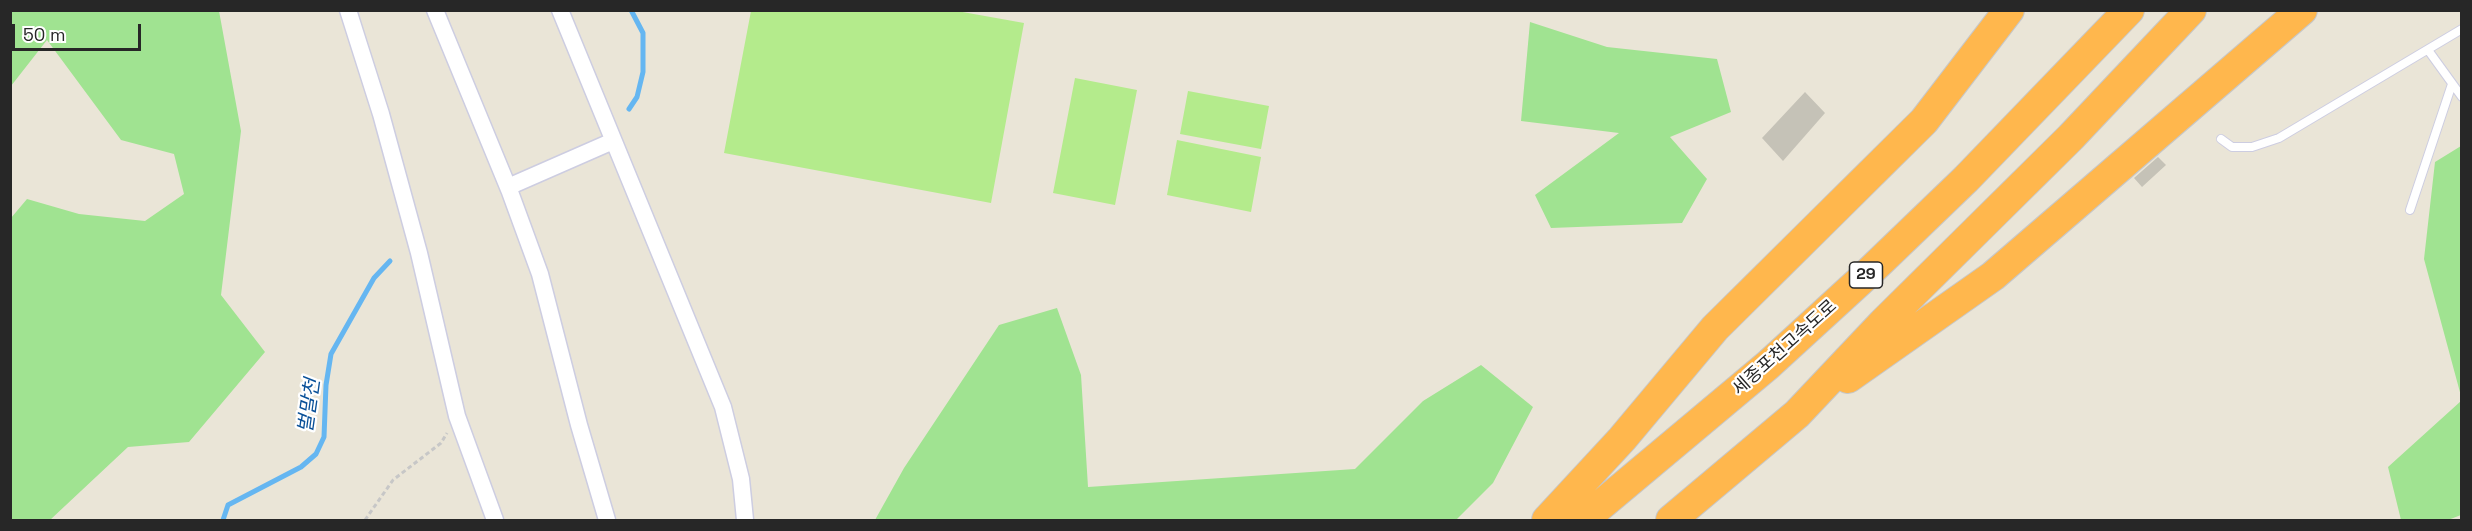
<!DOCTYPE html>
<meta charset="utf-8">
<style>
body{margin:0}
#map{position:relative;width:2472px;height:531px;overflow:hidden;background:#eae5d7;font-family:"Space Grotesk",sans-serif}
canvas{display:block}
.frame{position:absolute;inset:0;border:12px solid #272727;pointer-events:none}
.scale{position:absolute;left:12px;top:24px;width:129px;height:27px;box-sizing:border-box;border:3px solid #272727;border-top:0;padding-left:8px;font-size:18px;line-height:21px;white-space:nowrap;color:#272727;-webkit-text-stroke:4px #fff;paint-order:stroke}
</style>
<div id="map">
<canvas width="2472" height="531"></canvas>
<div class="frame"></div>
<div class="scale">50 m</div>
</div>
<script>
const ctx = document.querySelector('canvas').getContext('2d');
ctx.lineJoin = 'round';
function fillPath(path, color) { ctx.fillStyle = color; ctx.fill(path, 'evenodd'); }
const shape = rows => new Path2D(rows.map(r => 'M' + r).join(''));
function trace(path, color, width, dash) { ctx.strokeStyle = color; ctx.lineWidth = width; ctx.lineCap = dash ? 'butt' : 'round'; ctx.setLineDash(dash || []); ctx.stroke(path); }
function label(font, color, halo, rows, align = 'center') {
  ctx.font = font + ' "Space Grotesk","Noto Sans KR",sans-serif'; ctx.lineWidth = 4.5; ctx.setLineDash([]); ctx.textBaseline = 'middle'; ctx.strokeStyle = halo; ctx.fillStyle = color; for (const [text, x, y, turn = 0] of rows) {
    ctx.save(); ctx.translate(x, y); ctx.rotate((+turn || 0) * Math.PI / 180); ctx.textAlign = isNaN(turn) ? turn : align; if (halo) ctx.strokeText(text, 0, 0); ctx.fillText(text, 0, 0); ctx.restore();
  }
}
fillPath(shape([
 [11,10,219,11,241,131,221,295,265,352,189,442,128,447,50,520,11,520,11,218,27,199,79,214,145,221,184,194,174,154,121,140,47,40,11,86],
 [1530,22,1607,47,1717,59,1731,112,1670,137,1707,179,1682,223,1551,228,1535,195,1619,133,1521,121],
 [2461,146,2461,396,2424,259,2435,162],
 [1057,308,1081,375,1088,487,1355,469,1423,401,1481,365,1533,407,1493,483,1456,520,875,520,904,468,999,325],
 [2461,401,2461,515,2448,520,2401,520,2388,467]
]), '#a0e391');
fillPath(shape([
 [751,11,957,11,1024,23,991,203,724,153],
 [1075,78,1137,90,1115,205,1053,193],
 [1188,91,1269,106,1261,149,1180,134],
 [1177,140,1261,157,1251,212,1167,195]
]), '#b4eb8c');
trace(shape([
 [629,109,637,97,643,72,643,33,631,10],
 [223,520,228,505,301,467,316,454,324,437,326,385,331,354,374,278,390,261]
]), '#65b6f1', 5);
fillPath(shape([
 [1805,92,1825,113,1783,161,1762,138],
 [2158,157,2166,165,2142,187,2134,178]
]), '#c5c2b7');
const lane = shape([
 [2428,50,2462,97],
 [2221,139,2232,147,2252,147,2279,138,2462,29],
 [2410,210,2452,84]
]);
const street = shape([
 [348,10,381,114,419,253,457,416,495,520],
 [435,10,510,192,540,274,579,425,607,520],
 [560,10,723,407,741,479,745,520],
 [508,187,613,141]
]);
const highway = shape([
 [1848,378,1993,276,2302,10],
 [1547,520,1622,439,1715,328,1924,121,2009,10],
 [1583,520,1768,365,1863,278,1966,179,2129,10],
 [1671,520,1797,414,1883,323,2071,137,2191,10]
]);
trace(lane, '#cdcde1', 10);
trace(street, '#cdcde1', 19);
trace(highway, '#c7c7c7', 32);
trace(shape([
 [365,520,393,480,441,443,447,433]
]), '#c7c7c7', 3, [4.5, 3]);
trace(lane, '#fff', 8);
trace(street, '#fff', 16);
trace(highway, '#ffb74d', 30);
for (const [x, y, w] of [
 [1866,275,33]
]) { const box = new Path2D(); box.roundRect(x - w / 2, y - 13, w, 26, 4.5); ctx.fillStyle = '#fff'; ctx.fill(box); trace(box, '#272727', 1.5); }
label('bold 16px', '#272727', null, [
 ["29",1866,275]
]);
label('18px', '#272727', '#fff', [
 ["세종포천고속도로",1785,348,-42]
]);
label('italic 20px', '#095098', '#fff', [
 ["벌말천",310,406,-82]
]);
</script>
